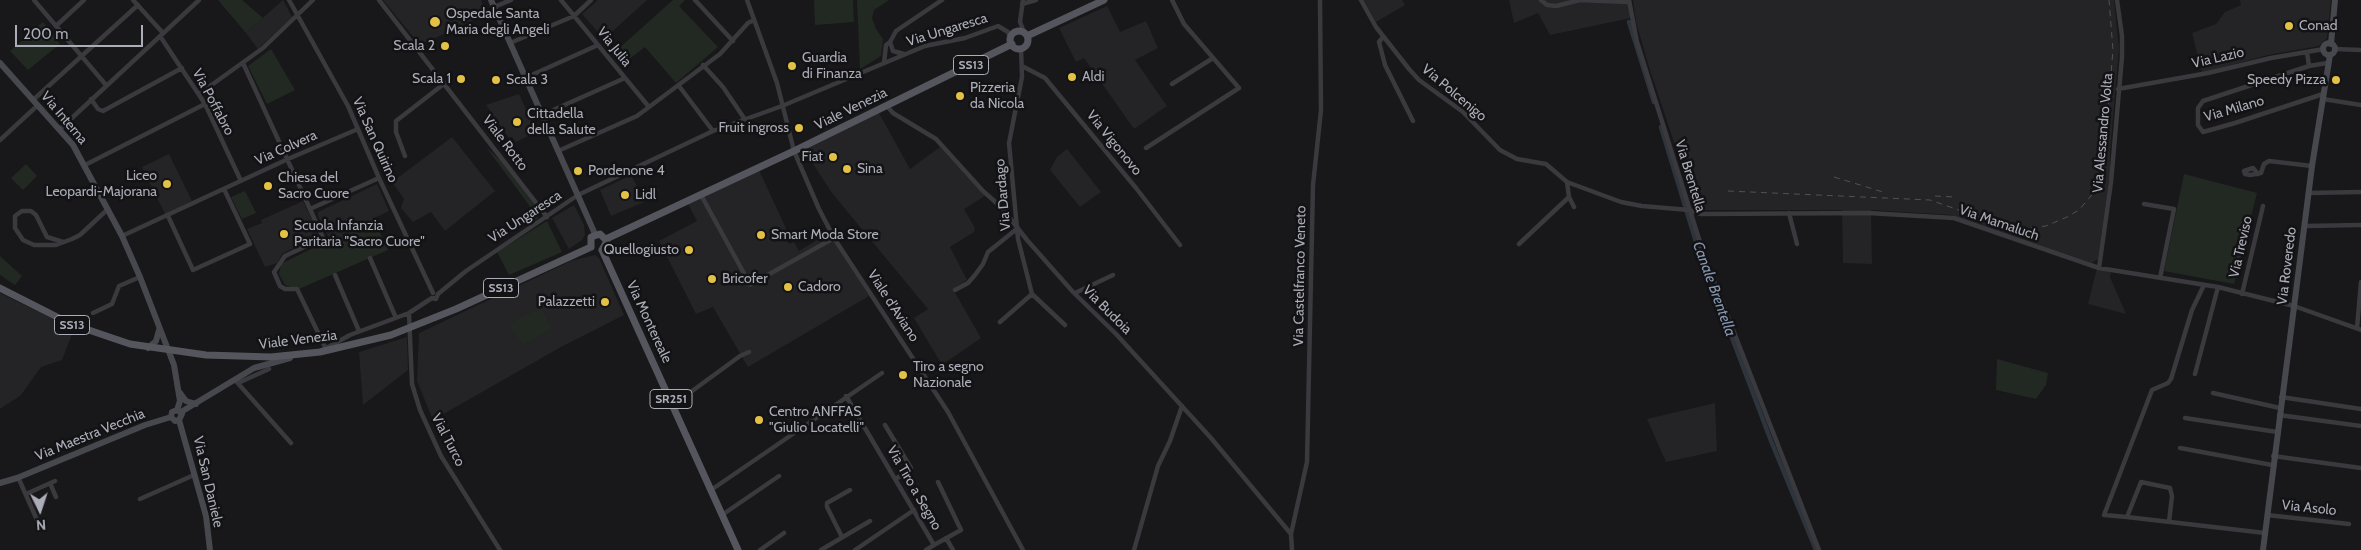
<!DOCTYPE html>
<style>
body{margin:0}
#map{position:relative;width:2361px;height:550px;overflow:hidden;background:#181719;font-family:Cabin,sans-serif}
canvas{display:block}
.north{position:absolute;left:15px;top:485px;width:50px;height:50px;-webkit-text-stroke:4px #131214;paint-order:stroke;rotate:176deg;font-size:14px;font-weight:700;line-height:20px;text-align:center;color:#abadb8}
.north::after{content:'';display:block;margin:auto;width:18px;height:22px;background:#abadb8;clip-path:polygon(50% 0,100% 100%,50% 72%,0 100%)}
.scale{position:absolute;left:15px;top:25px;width:128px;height:22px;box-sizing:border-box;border:2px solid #abadb8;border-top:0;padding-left:6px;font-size:15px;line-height:18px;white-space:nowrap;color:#abadb8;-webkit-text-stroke:4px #131214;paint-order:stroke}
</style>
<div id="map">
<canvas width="2361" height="550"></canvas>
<div class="north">N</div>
<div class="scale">200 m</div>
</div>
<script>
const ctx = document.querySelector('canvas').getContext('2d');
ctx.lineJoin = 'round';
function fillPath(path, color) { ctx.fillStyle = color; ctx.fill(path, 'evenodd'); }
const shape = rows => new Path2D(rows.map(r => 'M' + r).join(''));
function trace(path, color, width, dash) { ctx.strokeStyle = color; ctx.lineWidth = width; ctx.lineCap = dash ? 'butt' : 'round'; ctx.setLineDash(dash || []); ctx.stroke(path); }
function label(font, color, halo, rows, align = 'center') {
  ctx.font = font + ' Cabin,sans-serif'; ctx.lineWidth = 5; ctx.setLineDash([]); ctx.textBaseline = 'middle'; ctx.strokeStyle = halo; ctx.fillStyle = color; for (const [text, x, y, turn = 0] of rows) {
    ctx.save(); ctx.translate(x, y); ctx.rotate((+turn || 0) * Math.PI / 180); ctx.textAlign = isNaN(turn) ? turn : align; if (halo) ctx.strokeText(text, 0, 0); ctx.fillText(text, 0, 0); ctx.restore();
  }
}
fillPath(shape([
 [283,0,292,17,258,49,246,33],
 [383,0,481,0,487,14,420,45],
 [598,0,647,0,604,39,582,14],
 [1364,0,1402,0,1405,5,1376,22],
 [1509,0,1628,0,1631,18,1550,35,1538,13,1514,23],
 [1633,0,2114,0,2119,49,2110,152,2110,174,2098,259,2092,263,1952,215,1871,210,1872,264,1843,263,1842,210,1703,210,1697,208,1690,200,1679,157,1649,67,1636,22],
 [2240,0,2331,0,2327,38,2319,46,2268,55,2202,73,2192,33,2216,24,2225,12,2241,5],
 [1107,6,1120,32,1146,21,1158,48,1135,60,1167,106,1134,129,1084,58,1076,62,1059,28],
 [519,94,536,132,516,142,512,137,509,138,486,105],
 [879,113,910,169,940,147,985,196,964,209,975,228,974,232,950,247,967,280,953,289,981,338,942,365,914,318,928,309,832,193,804,150],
 [452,137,495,191,445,231,431,212,413,222,401,208,404,199,392,182],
 [1067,149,1101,192,1080,207,1050,170,1057,157],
 [169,154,192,201,165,214,142,167],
 [759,170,790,237,787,239,789,244,794,242,799,251,829,233,869,296,748,367,713,307,696,314,659,241,697,221,688,204],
 [631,175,640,192,656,186,659,190,652,194,649,200,611,216,600,190],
 [377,184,389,211,330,240,318,216,318,212],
 [303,201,314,224,318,237,283,253,277,263,265,267,247,229,262,223,261,220],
 [574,205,584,225,585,235,582,240,569,249,552,218],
 [595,255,599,258,624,315,561,347,433,420,417,381,419,333,571,261],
 [2097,268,2111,271,2110,277,2126,314,2088,304],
 [0,293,74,329,62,360,41,367,21,395,0,409],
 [407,337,408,370,363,405,359,352],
 [1715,403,1717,451,1666,462,1647,419]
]), '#242326');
fillPath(shape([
 [218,0,242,0,263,18,246,33],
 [673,0,685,0,679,6,718,47,676,83,645,47,624,63,617,50],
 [814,0,853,0,854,22,815,25],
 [857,0,889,0,874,10,872,18,876,29,883,39,881,56,860,69],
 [43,22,60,44,28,70,10,51],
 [271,49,295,90,267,104,248,66],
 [486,147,500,160,539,211,538,218,528,224,537,216],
 [26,164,37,176,23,190,11,178],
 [2184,174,2257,193,2234,284,2164,271],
 [245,191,256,213,242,219,231,197],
 [373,218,388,250,299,289,285,285,279,274,281,264],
 [547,221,562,252,509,275,497,252],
 [0,256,22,276,15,285,0,275],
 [541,308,552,329,523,345,509,324],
 [1997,359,2048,373,2046,385,2036,399,1996,390]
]), '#222923');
trace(shape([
 [1629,22,1654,102],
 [1661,127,1697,245,1771,441,1816,550]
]), '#2e343c', 4.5);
trace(shape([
 [34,0,106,85],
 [133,0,163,33],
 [289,0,348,106,379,178,433,293],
 [379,0,547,217],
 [561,0,649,107],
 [695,0,733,41],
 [747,0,777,83,794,151,819,209,834,238,948,412,1023,550],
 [1023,0,1020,22,1024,32],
 [1361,0,1376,27,1409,69,1419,80,1463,112,1500,150,1517,159,1546,164,1567,182,1621,202,1642,206,1689,210,1701,214,1868,213,1954,218,2099,268,2218,287,2294,306,2361,330],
 [1541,0,1547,5,1556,6,1580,0],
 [1579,0,1629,2],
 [1629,0,1637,42,1705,258,1819,550],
 [1022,4,1036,0],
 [494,7,511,0],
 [56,26,84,0],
 [160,36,205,104,241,181],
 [1383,37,1379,42,1385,65,1413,121],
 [890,42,896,31,942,0],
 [510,43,574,16,591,0],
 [1021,48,1022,77,1009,143,1018,239,1032,294,1065,325],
 [2335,49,2361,50],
 [2307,52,2309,66,2327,63],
 [243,63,310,209,379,178],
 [884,63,886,45,890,42,893,51,904,54],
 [703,65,723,87,744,118],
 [1022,66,1045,78,1136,188,1180,245],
 [2309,66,2203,101,2198,108,2198,125,2203,132,2235,123,2323,94],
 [525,78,598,45],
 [1172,84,1213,58],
 [679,86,713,131],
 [2118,89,2208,73,2271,58,2324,49],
 [199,94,263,48,313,0],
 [91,99,98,109,103,111,182,68],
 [2323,99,2361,105],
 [33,100,138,5],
 [886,105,893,113,936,139,983,191,1001,207,1027,240,1073,292,1116,334,1211,438,1291,534],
 [542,115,625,78],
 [60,129,199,0],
 [0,140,38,105],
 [1146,148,1239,88,1184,24,1172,0],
 [558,151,637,116,720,54,748,23,754,20],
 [405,156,396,132,396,121,445,83],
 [85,165,205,104],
 [2244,171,2245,174,2250,175,2261,173,2264,164,2269,161,2312,166],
 [2244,171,2253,168,2258,174],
 [2308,193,2361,192],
 [701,195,746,277],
 [1569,197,1574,207],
 [2144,204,2174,209,2160,278],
 [310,209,323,238,285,256,274,272,280,286,285,289,297,289,298,291,325,347],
 [1789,213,1797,244],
 [168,216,193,270,250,244,224,189],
 [2305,226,2361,225],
 [122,236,288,159,358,129],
 [63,242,47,237,36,215,31,211,22,211,15,216,15,228,23,240,34,245,56,245,72,239,80,235,108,209],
 [1519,244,1569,197,1567,182],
 [370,258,396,318],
 [2099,268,2111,182,2122,57,2122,36,2117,0],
 [335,275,359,331],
 '745.5 280a4.5 4.5 0 1 1 9 0a4.5 4.5 0 1 1-9 0Z',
 [754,280,764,277,834,238],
 [955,290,968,283,975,275,983,264,988,252,1018,228],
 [1075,293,1113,275],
 [2242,294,2263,206],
 [93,313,112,304,119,286,140,277],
 [409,313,412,384,420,410,441,456,500,550],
 [1000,322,1032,294],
 [2357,328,2361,282],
 [321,351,350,335,409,313,432,298,436,299,438,294,466,271,578,195,713,131,782,106,925,46,965,38,998,26,1008,32,1010,39],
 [2195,374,2218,287],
 [235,380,291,443],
 [238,383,269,369],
 [2213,393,2280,408],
 [846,396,934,545,961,530,938,482],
 [2281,397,2361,409],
 [673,405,740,356,749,352],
 [2279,415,2361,426],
 [2185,418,2277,432],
 [885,425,911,468,910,471,895,479],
 [2180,448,2272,465],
 [2273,456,2361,468],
 [18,477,37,520],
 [50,483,56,497],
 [711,490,882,373],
 [26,494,55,481],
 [140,499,194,475],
 [722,515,779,476],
 [2267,515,2349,524],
 [2127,517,2104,515,2152,390,2168,383,2171,379,2192,310,2204,285],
 [2169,522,2172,496,2170,488,2141,482,2127,517,2265,533],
 [842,537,827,507,827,503,850,490],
 [946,538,953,550],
 [760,550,784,533],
 [821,550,870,521],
 [855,550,914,510],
 [926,550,934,545],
 [1134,550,1158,466,1170,441,1182,406],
 [1292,550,1291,534,1307,462,1313,185,1321,110,1320,0]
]), '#39393e', 4.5);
trace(shape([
 [491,0,595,234],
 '2323 49a6 6 0 1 1 12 0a6 6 0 1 1-12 0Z',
 [2331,44,2335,0],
 [0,63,73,145,122,236,140,277,174,365,180,401,177,410,172,412,171,417],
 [148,348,156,341,159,330],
 [180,393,186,401,196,404],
 [181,412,254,368,290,358],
 [179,420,206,516,210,550],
 [0,483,17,478,145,425,171,417,175,421,179,420,182,414,177,410],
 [2263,550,2312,166,2330,55]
]), '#47484e', 6);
trace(shape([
 '1010 40a9 9 0 1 1 18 0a9 9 0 1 1-18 0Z',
 [1027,36,1104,0],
 [606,239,794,151,1012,44],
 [591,247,591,237,600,234,607,241,602,250],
 [602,250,738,550],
 [0,288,71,324,130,344,206,355,271,357,320,352,391,335,456,309,591,247]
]), '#55565d', 7);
trace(shape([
 [1834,177,1883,192],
 [1728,191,1930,200,2002,225,2020,229,2046,226,2067,217,2079,210,2091,196,2103,168,2113,50,2109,0],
 [1935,196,1955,197]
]), '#505157', 1, [6, 5]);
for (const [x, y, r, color] of [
 [435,22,6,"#e2c146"],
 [2289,26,5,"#e2c146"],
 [445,46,5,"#e2c146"],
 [792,66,5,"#e2c146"],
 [1072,77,5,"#e2c146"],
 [461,79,5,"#e2c146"],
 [496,80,5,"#e2c146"],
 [2336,80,5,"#e2c146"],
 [960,96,5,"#e2c146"],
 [517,122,5,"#e2c146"],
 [799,128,5,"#e2c146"],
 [833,157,5,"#e2c146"],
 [847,169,5,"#e2c146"],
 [578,171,5,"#e2c146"],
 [167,184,5,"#e2c146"],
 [268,186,5,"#e2c146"],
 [625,195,5,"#e2c146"],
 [284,234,5,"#e2c146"],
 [761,235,5,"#e2c146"],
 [689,250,5,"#e2c146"],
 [712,279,5,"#e2c146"],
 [788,287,5,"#e2c146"],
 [605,302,5,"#e2c146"],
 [903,375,5,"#e2c146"],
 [759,420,5,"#e2c146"]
]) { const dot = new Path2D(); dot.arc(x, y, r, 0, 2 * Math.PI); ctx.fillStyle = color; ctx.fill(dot); trace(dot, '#131214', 2); }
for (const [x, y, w] of [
 [971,65,35],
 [501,288,35],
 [72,325,35],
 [671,399,42]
]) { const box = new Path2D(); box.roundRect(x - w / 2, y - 9.5, w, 19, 4); ctx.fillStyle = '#131214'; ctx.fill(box); trace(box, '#abadb8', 1); }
label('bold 12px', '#abadb8', null, [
 ["SS13",971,65],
 ["SS13",501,288],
 ["SS13",72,325],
 ["SR251",671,399]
]);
label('14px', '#abadb8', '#131214', [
 ["Ospedale Santa",446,14],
 ["Maria degli Angeli",446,30],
 ["Conad",2299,26],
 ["Scala 2",435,46,"right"],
 ["Guardia",802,58],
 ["di Finanza",802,74],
 ["Aldi",1082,77],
 ["Scala 1",451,79,"right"],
 ["Scala 3",506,80],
 ["Speedy Pizza",2326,80,"right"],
 ["Pizzeria",970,88],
 ["da Nicola",970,104],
 ["Cittadella",527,114],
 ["della Salute",527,130],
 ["Fruit ingross",789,128,"right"],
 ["Fiat",823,157,"right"],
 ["Sina",857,169],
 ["Pordenone 4",588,171],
 ["Liceo",157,176,"right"],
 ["Leopardi-Majorana",157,192,"right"],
 ["Chiesa del",278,178],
 ["Sacro Cuore",278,194],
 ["Lidl",635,195],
 ["Scuola Infanzia",294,226],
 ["Paritaria \"Sacro Cuore\"",294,242],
 ["Smart Moda Store",771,235],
 ["Quellogiusto",679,250,"right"],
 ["Bricofer",722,279],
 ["Cadoro",798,287],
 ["Palazzetti",595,302,"right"],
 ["Tiro a segno",913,367],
 ["Nazionale",913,383],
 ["Centro ANFFAS",769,412],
 ["\"Giulio Locatelli\"",769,428]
], 'left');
label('14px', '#abadb8', '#131214', [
 ["Via Ungaresca",947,30,-17],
 ["Via Julia",614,47,51],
 ["Via Lazio",2218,58,-13],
 ["Via Polcenigo",1454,93,40],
 ["Via Poffabro",213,102,62],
 ["Viale Venezia",851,109,-26],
 ["Via Milano",2234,109,-16],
 ["Via Interna",64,118,50],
 ["Via Alessandro Volta",2103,133,-85],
 ["Via San Quirino",375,140,66],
 ["Viale Rotto",505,143,53],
 ["Via Vigonovo",1114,143,51],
 ["Via Colvera",286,148,-24],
 ["Via Brentella",1690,176,73],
 ["Via Dardago",1003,195,-95],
 ["Via Ungaresca",525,217,-33],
 ["Via Mamaluch",1999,223,19],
 ["Via Treviso",2241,247,-77],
 ["Via Roveredo",2287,266,-83],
 ["Via Castelfranco Veneto",1300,276,-89],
 ["Viale d'Aviano",893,306,57],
 ["Via Budoia",1107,310,45],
 ["Via Montereale",649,322,65],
 ["Viale Venezia",298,340,-7],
 ["Via Maestra Vecchia",90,435,-22],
 ["Vial Turco",448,440,63],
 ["Via San Daniele",208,482,77],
 ["Via Tiro a Segno",914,488,60],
 ["Via Asolo",2309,508,6]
]);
label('italic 15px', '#8596b0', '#131214', [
 ["Canale Brentella",1714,289,70]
]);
</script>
